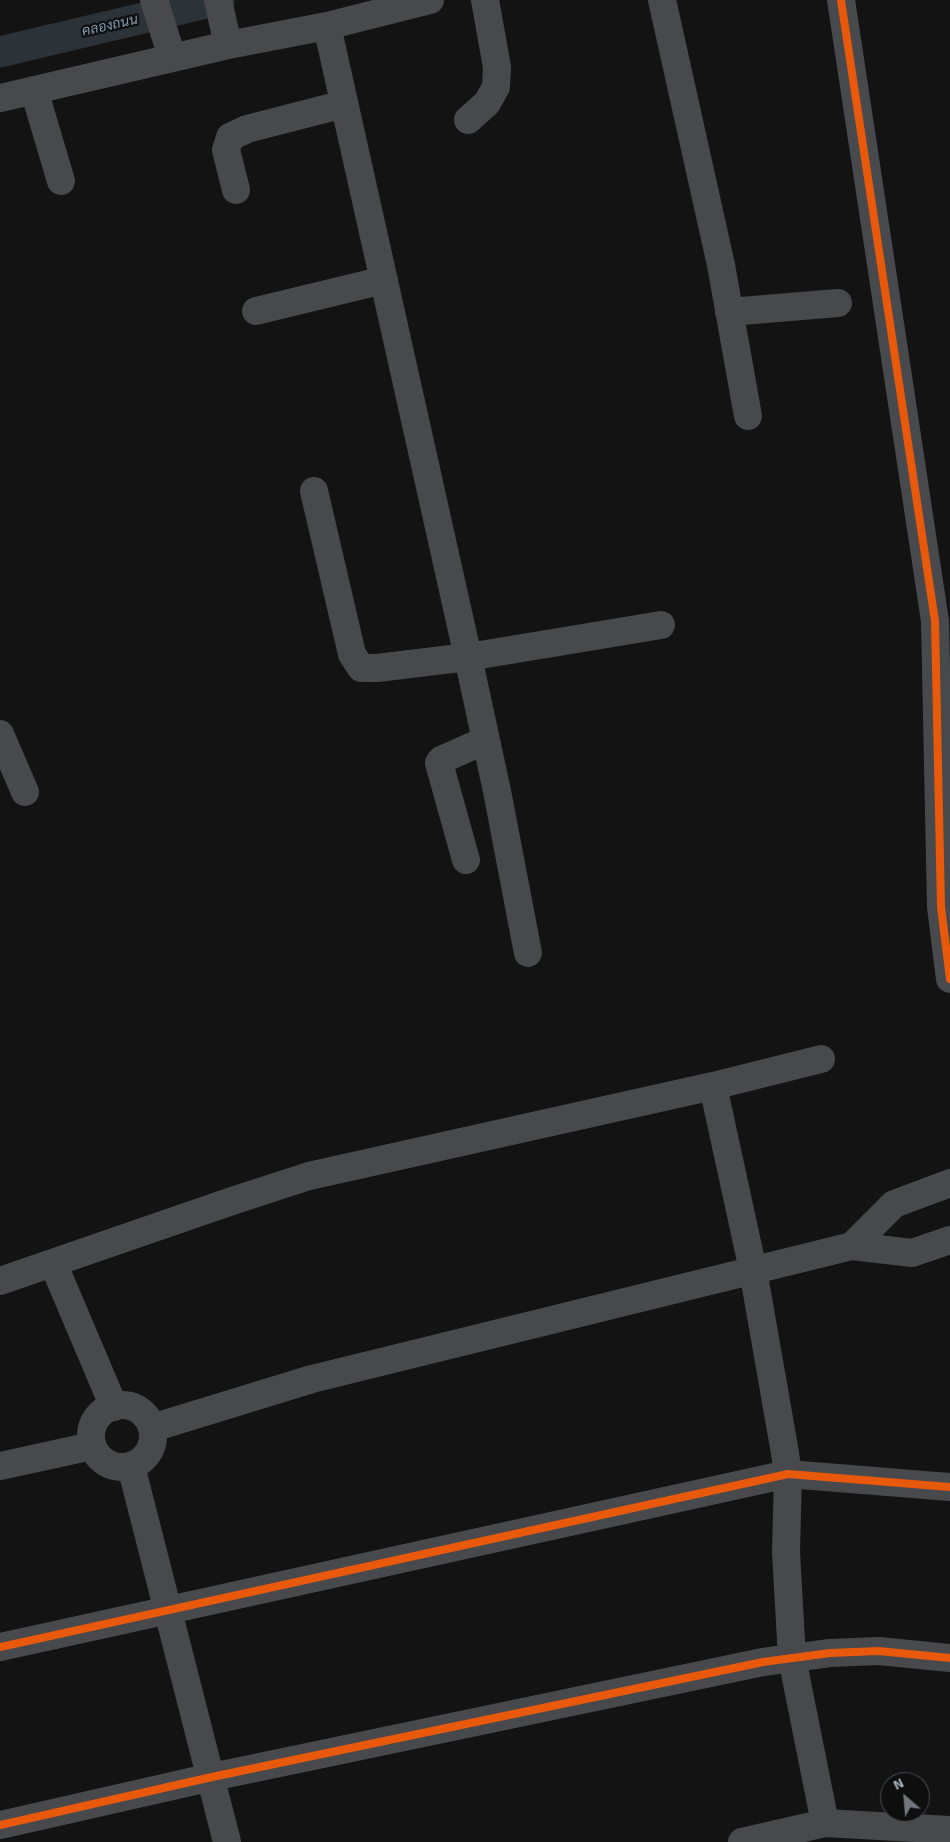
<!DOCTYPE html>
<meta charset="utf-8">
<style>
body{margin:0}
#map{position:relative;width:950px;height:1842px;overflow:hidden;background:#131314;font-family:Signika,sans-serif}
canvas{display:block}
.north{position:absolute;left:880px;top:1772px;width:50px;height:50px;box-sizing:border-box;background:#0e0e0f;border:1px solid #4a4d51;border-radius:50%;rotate:333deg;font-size:14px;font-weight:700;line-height:20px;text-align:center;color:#a5abb4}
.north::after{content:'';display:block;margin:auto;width:18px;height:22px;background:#72767c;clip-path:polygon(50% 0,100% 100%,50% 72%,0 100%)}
</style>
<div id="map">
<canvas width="950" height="1842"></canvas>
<div class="north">N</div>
</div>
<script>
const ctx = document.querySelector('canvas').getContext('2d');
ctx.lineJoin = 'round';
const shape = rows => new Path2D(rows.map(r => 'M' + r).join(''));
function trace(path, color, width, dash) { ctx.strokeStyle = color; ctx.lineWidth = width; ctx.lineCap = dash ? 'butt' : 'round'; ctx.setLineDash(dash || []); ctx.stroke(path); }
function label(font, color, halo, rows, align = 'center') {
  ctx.font = font + ' Signika,Sarabun,sans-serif'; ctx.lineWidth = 4.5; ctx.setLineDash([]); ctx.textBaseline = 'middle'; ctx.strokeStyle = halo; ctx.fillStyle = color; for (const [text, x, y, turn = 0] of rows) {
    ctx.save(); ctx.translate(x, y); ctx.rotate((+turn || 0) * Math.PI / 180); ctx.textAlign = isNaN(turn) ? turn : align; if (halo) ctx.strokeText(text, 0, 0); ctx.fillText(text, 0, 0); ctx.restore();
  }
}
trace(shape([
 [0,52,219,0]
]), '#2b3338', 31);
trace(shape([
 [154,0,172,57],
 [218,0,228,45],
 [662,0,721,265,748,416],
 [841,0,935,621,941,907,950,979],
 [327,26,468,657,497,791,528,953],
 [34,90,61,181],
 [0,98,228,45,327,26,430,0],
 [468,120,487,103,496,87,497,67,485,0],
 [236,190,226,150,230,137,247,129,344,104],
 [256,311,384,280],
 [729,312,838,303],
 [314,491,352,654,361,668,377,668,468,657,661,625],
 [0,734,25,792],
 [466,860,439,763,441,760,486,740],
 [713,1086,753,1270,785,1453,788,1474,786,1552,792,1658,825,1823],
 [852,1246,894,1204,950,1183],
 [53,1263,114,1407],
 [0,1281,235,1200,309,1176,713,1086,821,1059],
 '91 1436a31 31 0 1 1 62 0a31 31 0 1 1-62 0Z',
 [152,1428,312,1379,852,1246,912,1253,950,1240],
 [0,1466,92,1446],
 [131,1466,227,1842],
 [0,1647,788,1474,950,1487],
 [0,1825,212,1777,763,1662,830,1653,879,1651,950,1658],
 [742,1842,825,1823,950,1830]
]), '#48494c', 28);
trace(shape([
 [841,0,935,621,941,907,950,979],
 [0,1647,788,1474,950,1487],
 [0,1825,212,1777,763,1662,830,1653,879,1651,950,1658]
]), '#e8590c', 8);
label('italic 14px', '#7f9aad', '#0e0e0f', [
 ["คลองถนน",110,26,-13]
]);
</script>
